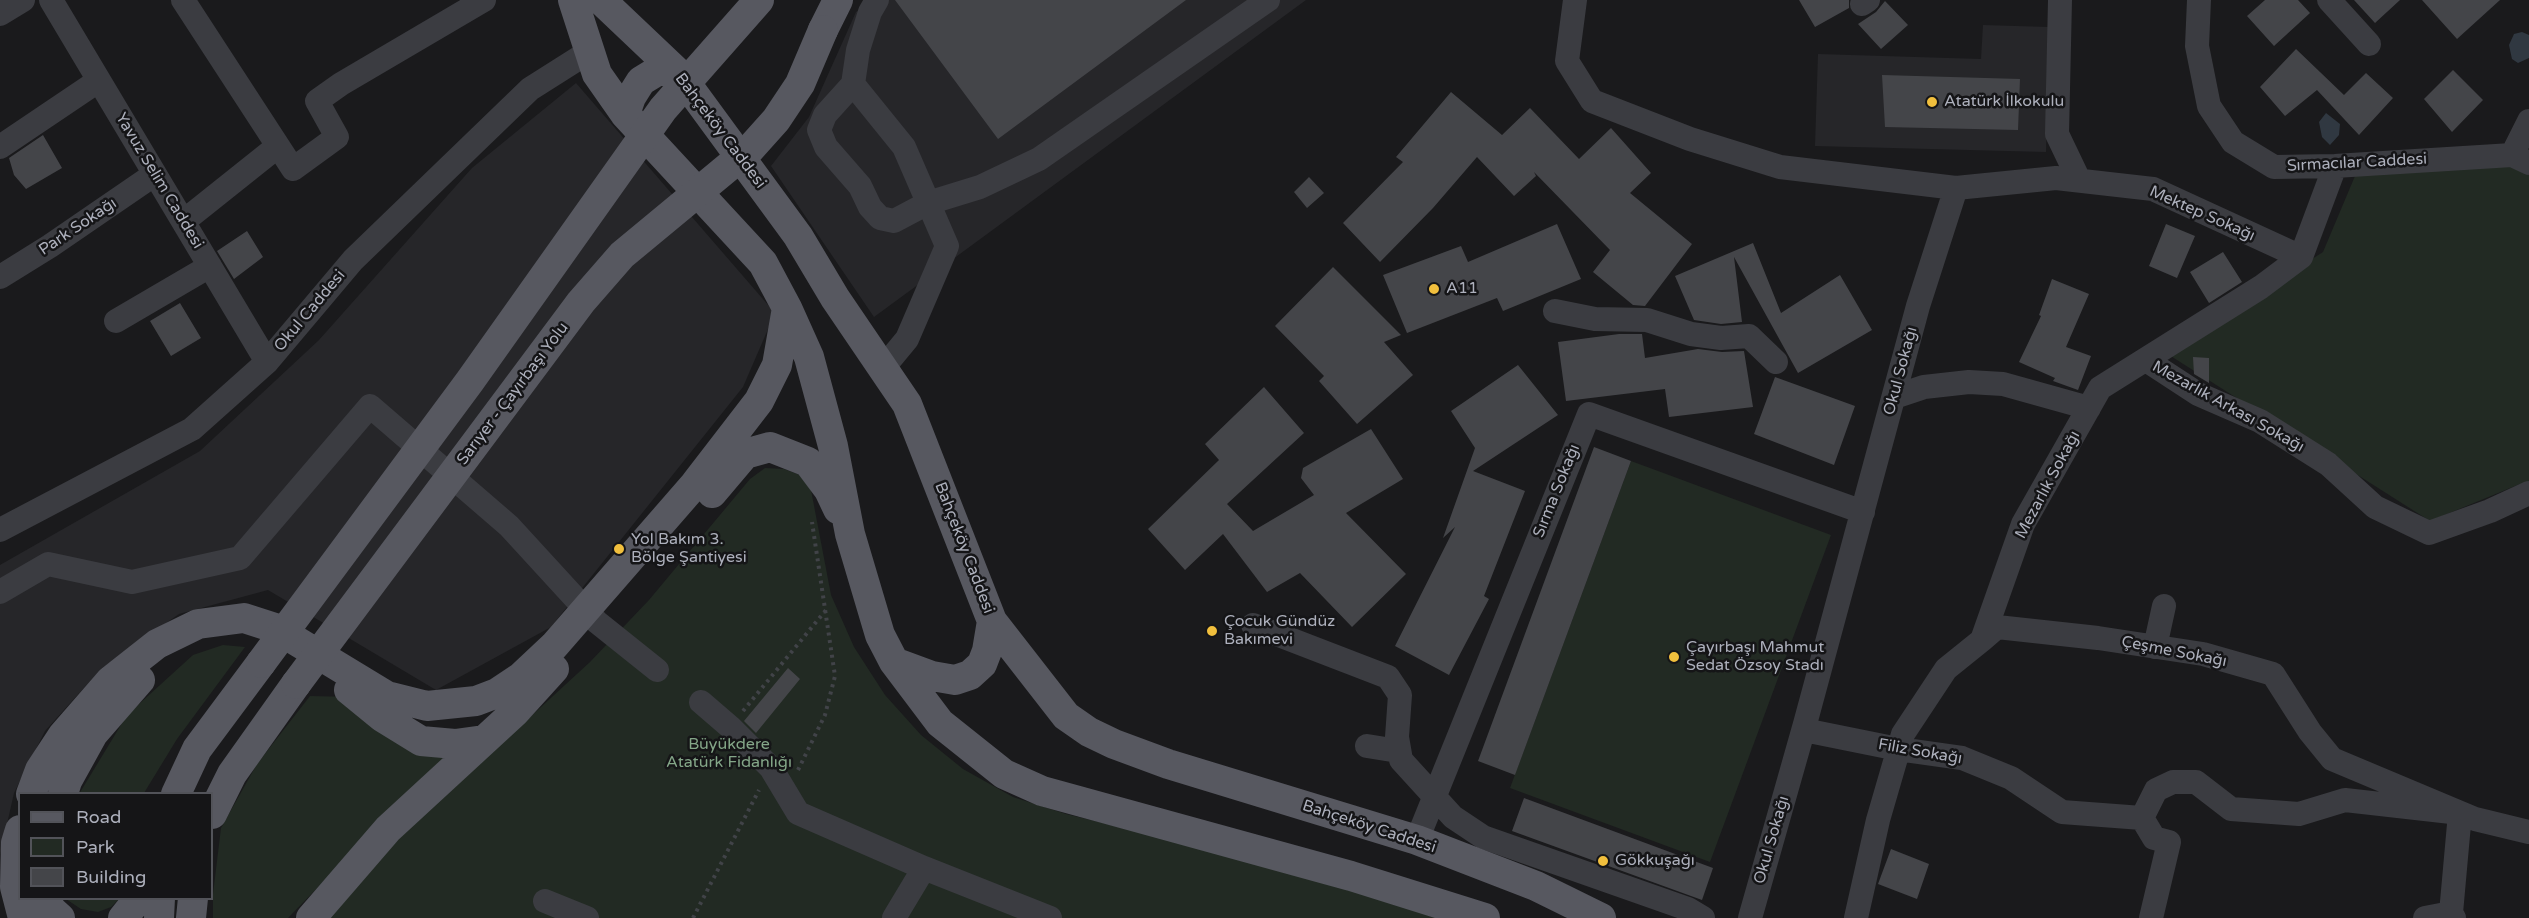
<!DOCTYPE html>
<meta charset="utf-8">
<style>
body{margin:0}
#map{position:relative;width:2529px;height:918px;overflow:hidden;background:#1a1a1c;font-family:"Varela Round",sans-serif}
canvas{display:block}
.legend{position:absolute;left:18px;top:792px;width:195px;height:108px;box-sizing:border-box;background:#151517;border:2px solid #525359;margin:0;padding:8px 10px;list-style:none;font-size:18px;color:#adb0bc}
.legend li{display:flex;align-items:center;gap:12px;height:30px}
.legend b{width:30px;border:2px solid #525359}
</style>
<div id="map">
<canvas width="2529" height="918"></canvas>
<ul class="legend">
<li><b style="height:8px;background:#575860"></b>Road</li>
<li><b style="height:16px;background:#222a23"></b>Park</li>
<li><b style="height:16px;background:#444549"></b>Building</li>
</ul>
</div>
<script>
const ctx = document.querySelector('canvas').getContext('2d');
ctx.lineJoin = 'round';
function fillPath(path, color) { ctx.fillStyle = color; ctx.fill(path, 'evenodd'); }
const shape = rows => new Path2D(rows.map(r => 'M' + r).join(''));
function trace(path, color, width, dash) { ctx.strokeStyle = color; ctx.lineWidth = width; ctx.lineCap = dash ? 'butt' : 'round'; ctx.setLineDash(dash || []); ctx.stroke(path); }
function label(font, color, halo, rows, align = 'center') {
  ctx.font = font + ' "Varela Round",sans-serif'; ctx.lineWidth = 5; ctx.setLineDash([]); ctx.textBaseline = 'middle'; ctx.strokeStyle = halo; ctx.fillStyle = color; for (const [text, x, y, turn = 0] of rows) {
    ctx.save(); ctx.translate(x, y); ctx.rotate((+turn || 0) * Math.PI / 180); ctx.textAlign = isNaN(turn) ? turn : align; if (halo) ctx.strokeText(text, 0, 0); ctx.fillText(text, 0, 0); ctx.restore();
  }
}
fillPath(shape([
 [872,0,1306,0,874,317,771,166,809,117,856,12],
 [1983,25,2049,27,2046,152,1815,146,1818,54,1981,59],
 [576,83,775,313,743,387,551,627,436,690,268,590,179,614,101,669,45,731,14,793,0,855,0,565,200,451,319,340,472,168]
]), '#262629');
fillPath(shape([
 [2508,165,2529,175,2529,483,2520,484,2430,521,2166,353,2323,252,2355,176],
 [1631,461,1831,535,1710,862,1510,788],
 [765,468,784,469,800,475,811,490,831,595,854,647,885,695,921,735,963,769,1013,797,1066,814,1222,852,1450,918,325,918,404,833,590,662,649,600,750,479],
 [223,645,245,647,177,739,144,793,79,794,127,715,193,655],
 [310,696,353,697,457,755,362,842,288,918,213,918,213,894,221,828,257,764],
 [66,899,66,898,119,899,111,907,98,912,81,909]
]), '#222a23');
fillPath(shape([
 [2522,32,2529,35,2529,58,2518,63,2512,59,2509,45,2514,34],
 [2326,113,2340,124,2339,135,2330,145,2322,137,2319,122]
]), '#303841');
fillPath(shape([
 [895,0,1186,0,998,139],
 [1799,0,1849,0,1849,8,1815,27],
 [2265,0,2298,0,2310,13,2274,46,2247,16],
 [2354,0,2400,0,2375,23],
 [2422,0,2500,0,2457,39],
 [1885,1,1908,25,1881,49,1858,24,1876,12],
 [2296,49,2344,95,2366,73,2393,98,2359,135,2317,90,2285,116,2260,87],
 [2453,70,2483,100,2452,132,2424,99],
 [1882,75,2020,79,2018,130,1885,127],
 [1451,92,1502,135,1530,108,1579,159,1611,128,1651,173,1630,193,1692,244,1645,306,1633,305,1593,272,1610,250,1534,172,1536,176,1514,196,1477,157,1433,208,1380,262,1343,223,1403,162,1396,157],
 [43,135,62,168,26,189,14,175,9,158],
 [1309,177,1324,193,1307,208,1294,192],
 [1557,224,1581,279,1503,311,1497,298,1407,333,1383,275,1461,246,1468,262],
 [2166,224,2195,236,2177,278,2149,266],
 [247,231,263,257,234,279,217,251],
 [1753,243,1781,313,1840,275,1872,330,1798,373,1734,257,1742,322,1721,324,1694,320,1675,276],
 [2223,252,2242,282,2209,303,2190,272],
 [1333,267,1401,335,1384,342,1413,375,1357,424,1319,381,1324,376,1275,326],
 [2052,279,2089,294,2066,347,2091,356,2078,390,2053,381,2055,378,2019,362,2041,316,2039,315],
 [180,303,201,338,171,356,150,321],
 [1619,334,1642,334,1645,358,1698,349,1722,352,1744,351,1753,407,1669,417,1665,389,1566,401,1558,342],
 [2193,357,2209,358,2209,383,2194,374],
 [1518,365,1558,415,1473,471,1525,491,1484,596,1489,599,1449,675,1395,646,1455,527,1443,538,1475,448,1451,411],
 [1775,377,1855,406,1834,465,1754,434],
 [1264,387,1304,433,1227,504,1253,531,1314,495,1301,478,1303,468,1371,429,1403,479,1346,513,1406,574,1352,627,1300,573,1267,592,1223,534,1185,570,1148,529,1219,460,1205,444],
 [1594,447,1631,461,1515,775,1478,761],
 [788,668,800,679,756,733,744,721],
 [1524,798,1713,868,1702,900,1512,831],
 [1891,849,1929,864,1917,899,1878,884]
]), '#444549');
trace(shape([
 [743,711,826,610],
 [798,770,825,715,835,676,812,522],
 [693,918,759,790]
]), '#414348', 4, [3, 4.5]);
trace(shape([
 [51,0,267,362],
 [183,0,293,169,337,137,317,101,341,84,484,0],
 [877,0,870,12,858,50,853,84,904,147,947,246,907,339,883,368],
 [1575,0,1567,61,1592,101,1690,139,1780,167,1956,188,1918,306,1805,724,1750,918],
 [2060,0,2057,134,2079,180],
 [2199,0,2197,46,2209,106,2233,142,2274,167,2335,166,2512,155,2529,163],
 [2329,0,2369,44],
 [1862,4,1868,0],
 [0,14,23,0],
 [853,84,825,115,819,130,826,147,860,186,870,207,880,218,894,221,928,203,980,187,1039,159,1268,0],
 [0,147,98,81],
 [2512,155,2529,121],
 [1956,188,2056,178,2153,189,2301,257],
 [184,221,278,146],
 [0,277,50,246,155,174],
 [1555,311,1595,319,1647,320,1691,334,1721,338,1749,336,1776,362],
 [116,321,210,266],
 [2146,360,2198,394,2260,421,2328,464,2375,507,2429,533,2490,511,2529,493],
 [1894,397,1924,387,1969,382,2003,384,2089,408],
 [0,530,192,429,267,362,353,260,530,89,590,51],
 [0,592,48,564,132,582,240,558,370,406,509,526,597,622,657,670],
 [1253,625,1388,677,1400,695,1397,737,1401,760,1453,817,1483,837,1688,909,1703,918],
 [1982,640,1997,627,2098,638,2203,654,2273,674,2310,732,2332,759,2475,819,2529,832],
 [2155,647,2164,606],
 [701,702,730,727,771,768,798,813,924,868],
 [1804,730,1898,749,1962,758,2011,778,2062,812,2142,818,2156,790,2173,782,2196,782,2231,809,2299,814,2345,800,2460,813],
 [1367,746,1398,751],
 [2142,818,2154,838,2169,842,2151,918],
 [1417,840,1589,414,1863,512],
 [545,901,587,918],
 [894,918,924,868,1050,918],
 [1856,918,1878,820,1903,734,1946,669,1982,640,2023,524,2100,388,2261,287,2301,257,2335,166],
 [2425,918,2451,913],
 [2454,918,2451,913,2460,813]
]), '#3b3c41', 24);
trace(shape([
 [573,0,597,74,625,114,763,263,787,308,809,357,833,446,850,534,880,635,894,662,940,723,1004,774,1042,791,1351,876,1485,918],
 [601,0,680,75,798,236,835,298,907,404,992,621,1066,716,1089,732,1114,744,1168,764,1417,840,1536,886,1601,918],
 [823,30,838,0],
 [625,114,631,97,641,81,659,70,680,75],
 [712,493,745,454,770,447,808,462,829,490,838,509],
 [894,662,932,676,955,680,970,675,982,664,987,651,992,621],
 [349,690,382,717,421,741,455,744,484,740],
 [31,794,40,770,63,735,110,681,157,644,198,624,244,618,275,628,387,696,427,706,476,701,497,693,521,677,554,646,695,484,759,401,777,365,787,308],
 [63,794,67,781,93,734,140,680],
 [176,794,197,749,261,663],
 [212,814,232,774,296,684],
 [20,830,16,843,15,887,23,918],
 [47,898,50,909,60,918],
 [123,918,139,898],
 [159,918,160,898],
 [191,918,193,898],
 [311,918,388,829,515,712,554,669]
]), '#575860', 30);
trace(shape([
 [261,663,470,381,663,109,759,0],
 [296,684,581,302,622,255,750,149,776,120,800,84,823,30]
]), '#575860', 30);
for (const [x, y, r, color] of [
 [1932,102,6,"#f1bf3d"],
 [1434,289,6,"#f1bf3d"],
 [619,549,6,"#f1bf3d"],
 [1212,631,6,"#f1bf3d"],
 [1674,657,6,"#f1bf3d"],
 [1603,861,6,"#f1bf3d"]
]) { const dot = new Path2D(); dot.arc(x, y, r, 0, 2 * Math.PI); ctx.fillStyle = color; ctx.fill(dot); trace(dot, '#151517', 2); }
label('16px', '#adb0bc', '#151517', [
 ["Atatürk İlkokulu",1944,102],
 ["A11",1446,289],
 ["Yol Bakım 3.",631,540],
 ["Bölge Şantiyesi",631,558],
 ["Çocuk Gündüz",1224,622],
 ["Bakımevi",1224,640],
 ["Çayırbaşı Mahmut",1686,648],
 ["Sedat Özsoy Stadı",1686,666],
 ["Gökkuşağı",1615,861]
], 'left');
label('16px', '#adb0bc', '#151517', [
 ["Bahçeköy Caddesi",720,131,53],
 ["Sırmacılar Caddesi",2357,163,-3],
 ["Yavuz Selim Caddesi",159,181,59],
 ["Mektep Sokağı",2202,214,24],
 ["Park Sokağı",78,227,-34],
 ["Okul Caddesi",310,311,-50],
 ["Okul Sokağı",1901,371,-75],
 ["Sarıyer - Çayırbaşı Yolu",513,394,-53],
 ["Mezarlık Arkası Sokağı",2228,407,29],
 ["Mezarlık Sokağı",2048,485,-62],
 ["Sırma Sokağı",1557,491,-68],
 ["Bahçeköy Caddesi",964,548,69],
 ["Çeşme Sokağı",2174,652,11],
 ["Filiz Sokağı",1920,752,10],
 ["Bahçeköy Caddesi",1369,827,18],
 ["Okul Sokağı",1772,840,-74]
]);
label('16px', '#84a688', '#151517', [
 ["Büyükdere",729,745],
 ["Atatürk Fidanlığı",729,763]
]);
</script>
